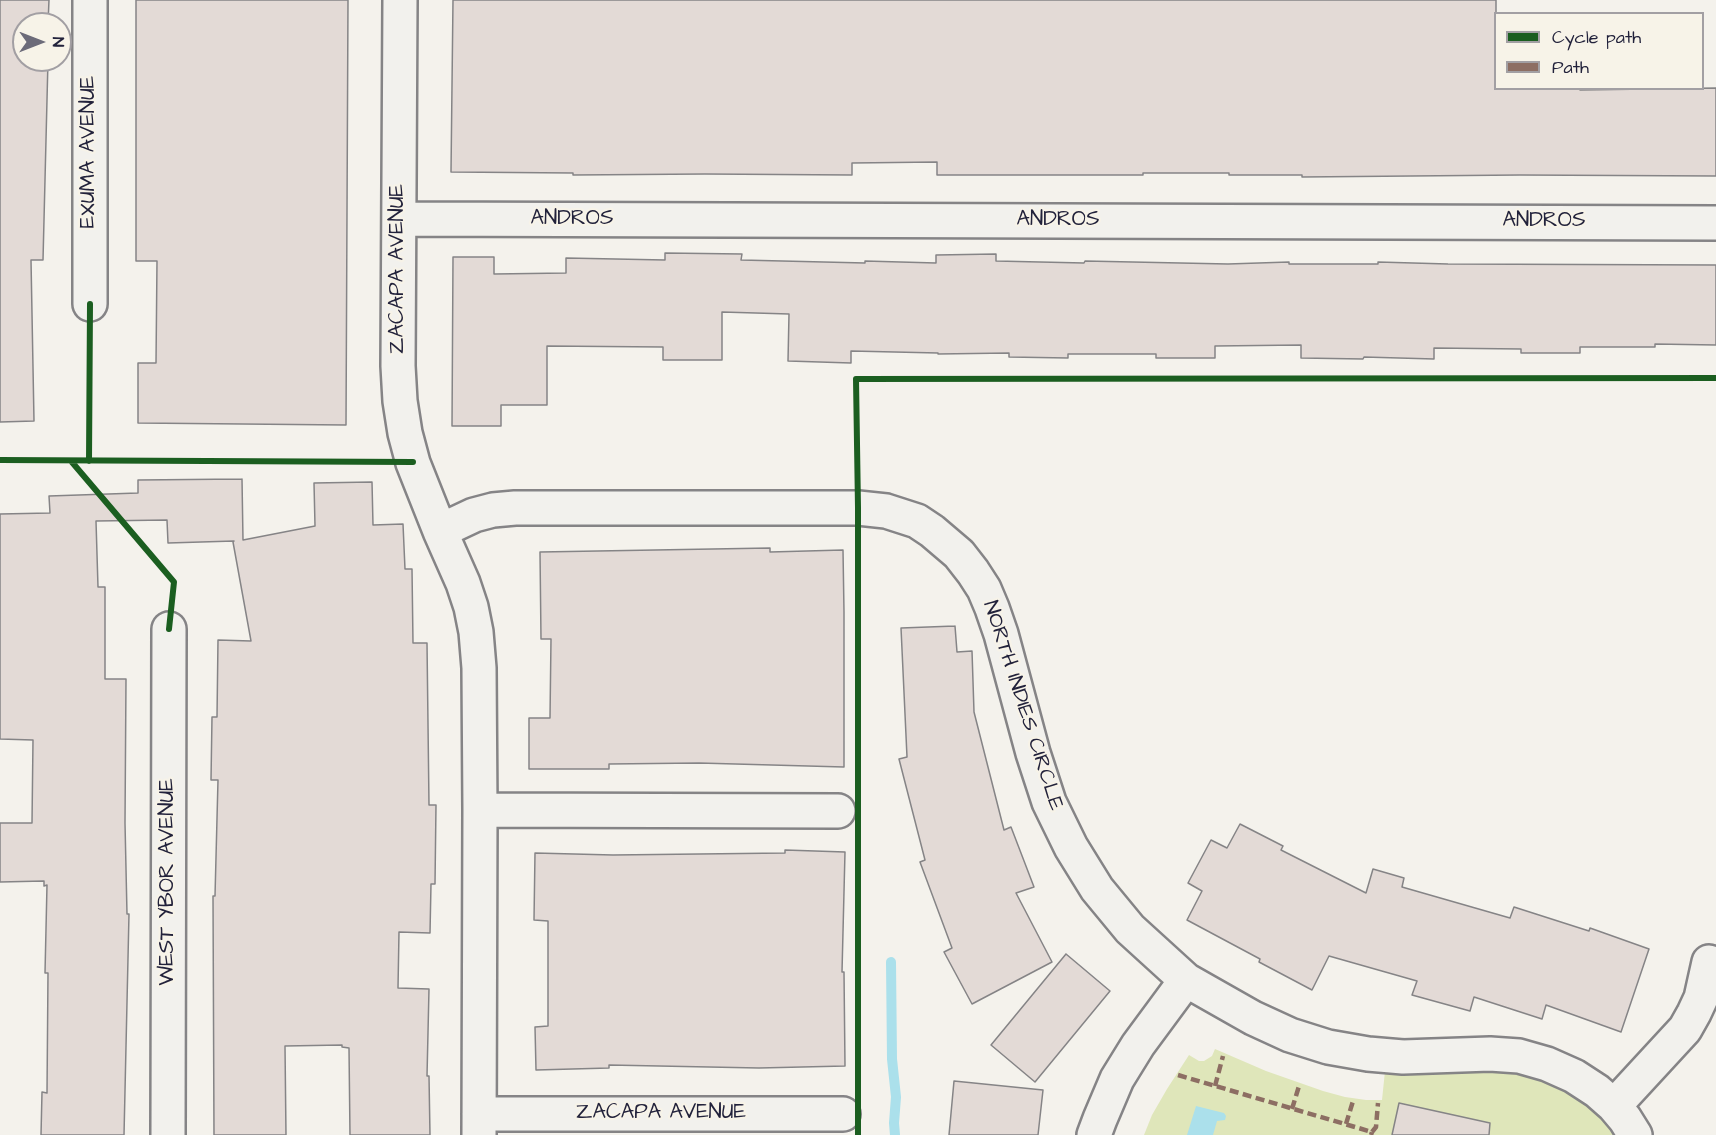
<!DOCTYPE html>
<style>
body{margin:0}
#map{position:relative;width:1716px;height:1135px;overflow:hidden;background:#f4f2ec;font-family:"Architects Daughter",sans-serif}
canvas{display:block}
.legend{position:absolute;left:1494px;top:12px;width:210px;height:78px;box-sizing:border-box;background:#f7f3e8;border:2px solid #a29fa3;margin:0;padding:8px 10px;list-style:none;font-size:18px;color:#22223b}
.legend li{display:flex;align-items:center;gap:12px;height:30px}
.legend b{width:30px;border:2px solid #a29fa3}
.north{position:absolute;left:12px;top:12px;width:60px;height:60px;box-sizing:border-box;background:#f7f3e8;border:2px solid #a29fa3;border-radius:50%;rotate:90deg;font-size:16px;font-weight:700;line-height:24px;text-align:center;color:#22223b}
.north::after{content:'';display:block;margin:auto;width:21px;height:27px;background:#6c6b79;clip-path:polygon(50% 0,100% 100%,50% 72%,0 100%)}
</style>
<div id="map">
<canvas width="1716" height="1135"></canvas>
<ul class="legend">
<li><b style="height:8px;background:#1b5e20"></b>Cycle path</li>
<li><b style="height:8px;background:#8d6e63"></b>Path</li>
</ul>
<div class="north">N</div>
</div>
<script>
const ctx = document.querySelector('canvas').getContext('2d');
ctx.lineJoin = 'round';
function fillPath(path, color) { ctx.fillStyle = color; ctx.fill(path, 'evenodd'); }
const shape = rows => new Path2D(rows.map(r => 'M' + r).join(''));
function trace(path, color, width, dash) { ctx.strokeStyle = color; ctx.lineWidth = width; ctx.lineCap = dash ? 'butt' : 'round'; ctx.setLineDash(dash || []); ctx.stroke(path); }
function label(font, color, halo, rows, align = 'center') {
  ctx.font = font + ' "Architects Daughter",sans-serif'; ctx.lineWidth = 4.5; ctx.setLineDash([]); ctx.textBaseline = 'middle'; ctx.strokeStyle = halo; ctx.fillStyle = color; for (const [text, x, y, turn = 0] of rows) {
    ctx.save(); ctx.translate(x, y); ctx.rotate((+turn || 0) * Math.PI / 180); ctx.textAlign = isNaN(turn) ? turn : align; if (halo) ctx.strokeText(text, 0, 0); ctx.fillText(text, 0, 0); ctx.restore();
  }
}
fillPath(shape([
 [1215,1049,1266,1071,1323,1091,1345,1097,1366,1100,1382,1100,1385,1071,1509,1069,1540,1077,1568,1089,1596,1110,1617,1135,1144,1135,1152,1115,1167,1089,1189,1055,1199,1061,1204,1061,1212,1056]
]), '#dfe6ba');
fillPath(shape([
 [1196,1106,1224,1113,1226,1116,1225,1120,1217,1121,1213,1135,1187,1135]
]), '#abe0eb');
trace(shape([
 [891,962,892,1059,896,1097,894,1123,895,1135]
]), '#abe0eb', 10);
const building = shape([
 [0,0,49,0,48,24,24,24,24,60,48,60,43,260,31,260,34,421,0,422,0,0],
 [136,0,348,0,346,425,138,423,138,363,156,363,157,261,136,261,136,0],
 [453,0,1496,0,1496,88,1580,88,1580,90,1716,88,1716,176,1520,175,1302,177,1302,175,1229,175,1229,173,1143,173,1143,175,937,175,937,162,852,163,852,175,705,174,573,175,573,173,451,172,453,0],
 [665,253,742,254,741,260,865,263,865,261,936,263,936,255,996,254,996,261,1084,263,1085,261,1228,264,1289,262,1289,264,1378,264,1378,262,1448,264,1716,265,1716,345,1655,344,1655,347,1580,347,1580,353,1521,353,1521,349,1434,348,1434,359,1364,357,1363,359,1301,358,1301,345,1215,346,1215,358,1156,358,1156,354,1068,354,1068,358,1009,357,1009,353,938,354,938,353,851,351,851,363,788,361,789,314,722,312,722,360,663,360,663,347,547,346,547,405,501,405,501,426,452,426,453,257,494,257,494,274,566,273,566,258,665,260,665,253],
 [242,479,243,540,315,526,314,483,372,482,373,525,403,524,405,569,412,569,413,643,427,643,429,805,436,805,435,884,431,884,430,933,399,932,398,988,429,989,427,1076,429,1076,430,1135,350,1135,349,1048,342,1047,342,1045,285,1046,286,1135,214,1135,213,896,215,896,218,780,211,780,212,717,217,717,218,640,251,641,233,542,234,541,168,543,167,520,96,521,98,587,105,587,105,679,126,679,125,823,127,914,129,914,124,1135,41,1135,42,1092,47,1093,48,973,45,973,47,885,44,886,44,881,0,882,0,823,32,823,33,740,0,739,0,514,50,513,49,496,138,493,138,480,242,479],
 [770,548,770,552,843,550,844,612,844,767,699,763,609,764,609,769,529,769,529,718,550,718,551,639,541,639,540,552,770,548],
 [955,626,957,652,972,651,974,712,1004,830,1011,827,1034,887,1016,893,1052,962,972,1004,944,952,952,948,920,862,925,860,899,759,907,757,901,628,955,626],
 [1240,824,1283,846,1281,850,1366,893,1373,869,1404,878,1402,887,1510,918,1514,907,1589,931,1590,928,1649,949,1621,1032,1546,1005,1542,1019,1474,997,1470,1011,1412,995,1417,981,1329,956,1312,990,1259,962,1260,959,1187,920,1202,891,1188,883,1211,840,1227,848,1240,824],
 [785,850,845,852,842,972,844,972,845,1066,759,1068,609,1065,609,1068,536,1070,535,1027,548,1026,548,921,534,920,535,853,613,855,785,853,785,850],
 [1066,954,1110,991,1035,1082,991,1045,1066,954],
 [954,1081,1043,1090,1038,1135,949,1135,954,1081],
 [1399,1103,1490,1123,1489,1135,1392,1135,1399,1103]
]);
fillPath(building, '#e3dad6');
trace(building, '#858486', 1.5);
const minor = shape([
 [90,0,90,304],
 [400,0,398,366,400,401,405,433,413,463,440,531,463,583,471,607,476,632,479,668,480,810,479,1135],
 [399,219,1716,223],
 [440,531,474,515,493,510,515,508,858,508,886,511,917,521,932,531,959,554,973,572,984,589,992,608,1001,634,1033,753,1049,802,1071,847,1097,889,1130,929,1186,980,1253,1018,1290,1035,1328,1047,1368,1054,1403,1057,1490,1054,1519,1056,1547,1064,1574,1076,1597,1091,1614,1106,1625,1119,1635,1135],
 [480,810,838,811],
 [1614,1106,1685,1029,1694,1013,1701,998,1709,962],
 [479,1114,843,1114],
 [168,1135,169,629],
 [1094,1135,1100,1119,1117,1079,1138,1045,1186,980]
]);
trace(minor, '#858486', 38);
trace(minor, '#f2f1ed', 33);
trace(shape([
 [1178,1075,1372,1132,1371,1135],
 [1215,1086,1223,1056],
 [1292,1109,1299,1086],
 [1346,1124,1353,1101],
 [1372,1132,1376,1127,1378,1103]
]), '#8d6e63', 4.5, [9, 4.5]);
trace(shape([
 [0,460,413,462],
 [71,461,174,582,169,629],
 [89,461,90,304],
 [858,1135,858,508,856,379,1716,378]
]), '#1b5e20', 6);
label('21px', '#22223b', '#f7f3e8', [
 ["EXUMA AVENUE",90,152,-90],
 ["ANDROS",572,220],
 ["ANDROS",1058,221],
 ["ANDROS",1544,222],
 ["ZACAPA AVENUE",399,269,-90],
 ["NORTH INDIES CIRCLE",1022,706,72],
 ["WEST YBOR AVENUE",169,882,-90],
 ["ZACAPA AVENUE",661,1114]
]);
</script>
